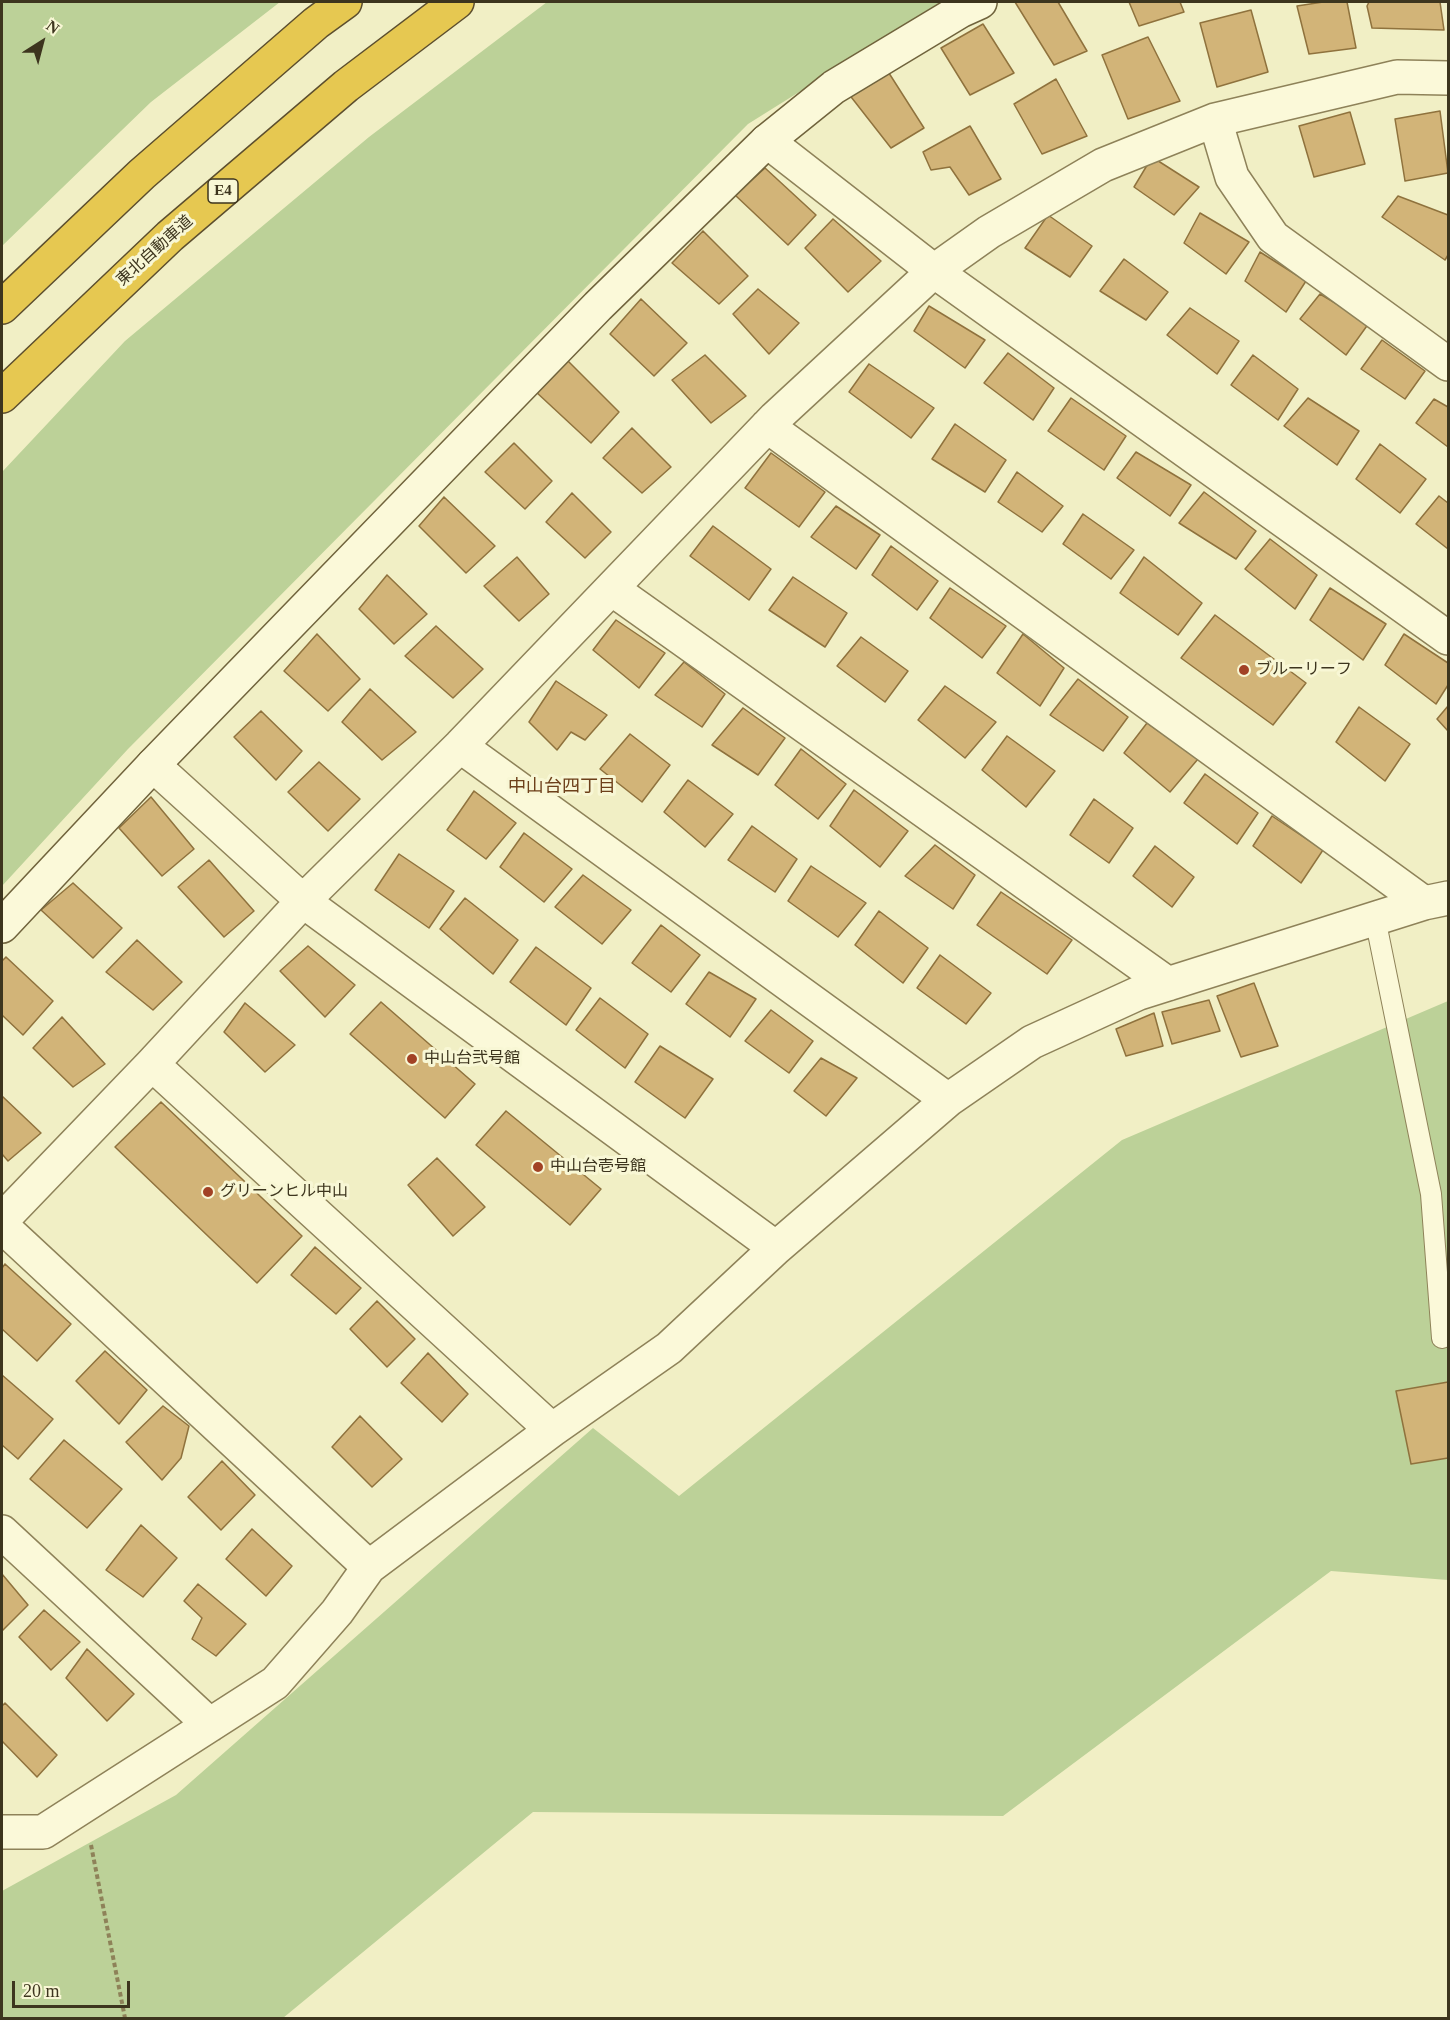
<!DOCTYPE html>
<meta charset="utf-8">
<style>
body{margin:0}
#map{position:relative;width:1450px;height:2020px;overflow:hidden;background:#f1efc5;font-family:"Times New Roman",serif}
canvas{display:block}
.frame{position:absolute;inset:0;border:3px solid #3d351e;pointer-events:none}
.north{position:absolute;left:12px;top:12px;width:60px;height:60px;-webkit-text-stroke:4px #f8f7d5;paint-order:stroke;rotate:36deg;font-size:16px;font-weight:700;line-height:24px;text-align:center;color:#3d351e}
.north::after{content:'';display:block;margin:auto;width:21px;height:27px;background:#3d351e;clip-path:polygon(50% 0,100% 100%,50% 72%,0 100%)}
.scale{position:absolute;left:12px;top:1981px;width:118px;height:27px;box-sizing:border-box;border:3px solid #3d351e;border-top:0;padding-left:8px;font-size:18px;line-height:21px;white-space:nowrap;color:#3d351e;-webkit-text-stroke:4px #f8f7d5;paint-order:stroke}
</style>
<div id="map">
<canvas width="1450" height="2020"></canvas>
<div class="frame"></div>
<div class="north">N</div>
<div class="scale">20 m</div>
</div>
<script>
const ctx = document.querySelector('canvas').getContext('2d');
ctx.lineJoin = 'round';
function fillPath(path, color) { ctx.fillStyle = color; ctx.fill(path, 'evenodd'); }
const shape = rows => new Path2D(rows.map(r => 'M' + r).join(''));
function trace(path, color, width, dash) { ctx.strokeStyle = color; ctx.lineWidth = width; ctx.lineCap = dash ? 'butt' : 'round'; ctx.setLineDash(dash || []); ctx.stroke(path); }
function label(font, color, halo, rows, align = 'center') {
  ctx.font = font + ' "Times New Roman","Noto Sans JP",serif'; ctx.lineWidth = 6; ctx.setLineDash([]); ctx.textBaseline = 'middle'; ctx.strokeStyle = halo; ctx.fillStyle = color; for (const [text, x, y, turn = 0] of rows) {
    ctx.save(); ctx.translate(x, y); ctx.rotate((+turn || 0) * Math.PI / 180); ctx.textAlign = isNaN(turn) ? turn : align; if (halo) ctx.strokeText(text, 0, 0); ctx.fillText(text, 0, 0); ctx.restore();
  }
}
fillPath(shape([
 [2,2,280,2,151,102,2,246],
 [547,2,943,2,748,124,128,749,2,886,2,472,125,341,369,137],
 [1448,1001,1448,1580,1331,1571,1003,1816,533,1812,283,2018,2,2018,2,1891,176,1795,593,1428,679,1496,1122,1140]
]), '#bcd198');
const building = shape([
 [1015,2,1058,2,1087,51,1054,65,1015,2],
 [1129,2,1180,2,1184,12,1139,26,1129,2],
 [1323,2,1347,2,1356,48,1309,54,1297,6,1323,2],
 [1369,2,1440,2,1444,30,1372,28,1367,6,1369,2],
 [1251,10,1268,72,1217,87,1200,23,1251,10],
 [983,24,1014,73,970,95,941,48,983,24],
 [1148,37,1180,101,1128,119,1102,55,1148,37],
 [887,70,924,128,891,148,848,93,887,70],
 [1056,79,1087,136,1042,154,1014,104,1056,79],
 [1440,111,1448,173,1405,181,1395,119,1440,111],
 [1350,112,1365,164,1314,177,1299,126,1350,112],
 [970,126,1001,179,969,195,950,167,931,170,923,152,970,126],
 [1152,157,1199,187,1174,215,1134,187,1152,157],
 [765,168,816,215,788,245,735,195,765,168],
 [1398,196,1448,215,1448,255,1445,260,1382,217,1398,196],
 [1200,213,1249,242,1226,274,1184,243,1200,213],
 [1048,215,1092,246,1070,277,1025,248,1048,215],
 [833,219,881,261,848,292,805,248,833,219],
 [703,231,748,276,719,304,672,263,703,231],
 [1260,252,1306,281,1286,312,1245,281,1260,252],
 [1124,259,1168,292,1146,320,1100,291,1124,259],
 [758,289,799,323,769,354,733,314,758,289],
 [1320,294,1369,323,1346,355,1300,319,1320,294],
 [641,299,687,343,654,376,610,334,641,299],
 [929,306,985,340,965,368,914,331,929,306],
 [1190,308,1239,341,1217,374,1167,335,1190,308],
 [1382,340,1425,371,1405,399,1361,369,1382,340],
 [1008,353,1054,388,1033,420,984,383,1008,353],
 [705,355,746,396,711,423,672,380,705,355],
 [1253,355,1298,389,1278,420,1231,385,1253,355],
 [568,361,619,412,591,443,535,391,568,361],
 [869,364,934,408,911,438,849,392,869,364],
 [1071,398,1126,436,1104,470,1048,431,1071,398],
 [1308,398,1359,431,1337,465,1284,426,1308,398],
 [1434,399,1448,407,1448,447,1416,423,1434,399],
 [955,424,1006,460,985,492,932,459,955,424],
 [632,428,671,467,642,493,603,458,632,428],
 [514,443,552,481,525,509,485,472,514,443],
 [1380,444,1426,479,1400,513,1356,479,1380,444],
 [1136,452,1191,485,1170,516,1117,478,1136,452],
 [771,453,825,492,799,527,745,488,771,453],
 [1017,472,1063,506,1042,532,998,502,1017,472],
 [1204,492,1256,531,1236,559,1179,523,1204,492],
 [572,493,611,532,585,558,546,522,572,493],
 [1439,496,1448,503,1448,549,1416,524,1439,496],
 [444,497,495,546,466,573,419,526,444,497],
 [836,506,880,535,856,569,811,537,836,506],
 [1083,514,1134,550,1111,579,1063,544,1083,514],
 [713,526,771,569,749,600,690,556,713,526],
 [1270,539,1317,575,1295,609,1245,569,1270,539],
 [891,546,938,581,917,610,872,575,891,546],
 [517,557,549,594,519,621,484,586,517,557],
 [1144,557,1202,603,1178,635,1120,593,1144,557],
 [387,575,427,614,394,644,359,609,387,575],
 [793,577,847,613,825,647,769,610,793,577],
 [950,588,1006,626,982,658,930,618,950,588],
 [1330,588,1386,624,1363,660,1310,620,1330,588],
 [1215,615,1306,683,1273,725,1181,658,1215,615],
 [616,620,665,653,639,688,593,650,616,620],
 [436,626,483,669,453,698,405,656,436,626],
 [317,634,360,679,328,711,284,671,317,634],
 [1023,634,1064,668,1040,706,997,673,1023,634],
 [1404,634,1448,663,1448,685,1436,704,1385,665,1404,634],
 [861,637,908,671,885,702,837,666,861,637],
 [684,662,725,694,702,727,655,695,684,662],
 [1078,679,1128,717,1103,751,1050,715,1078,679],
 [556,681,607,715,585,740,571,732,557,750,529,722,556,681],
 [945,686,996,722,965,758,918,720,945,686],
 [370,689,416,732,382,760,342,722,370,689],
 [1448,706,1448,731,1437,719,1448,706],
 [1359,707,1410,744,1385,781,1336,742,1359,707],
 [743,708,785,738,758,775,712,745,743,708],
 [261,711,302,751,276,780,234,737,261,711],
 [1147,723,1198,759,1170,792,1124,753,1147,723],
 [630,734,670,765,642,802,600,769,630,734],
 [1007,736,1055,771,1026,807,982,770,1007,736],
 [801,749,846,784,818,819,775,785,801,749],
 [319,762,360,799,328,831,288,792,319,762],
 [1205,774,1258,813,1237,844,1184,803,1205,774],
 [688,780,733,814,705,847,664,812,688,780],
 [854,790,908,831,880,867,830,826,854,790],
 [474,791,516,823,486,859,447,830,474,791],
 [151,797,194,849,162,876,119,828,151,797],
 [1094,799,1133,828,1109,863,1070,835,1094,799],
 [1272,816,1323,850,1301,883,1253,846,1272,816],
 [752,826,797,859,775,892,728,860,752,826],
 [524,833,572,869,544,902,500,867,524,833],
 [935,845,975,875,953,909,905,876,935,845],
 [1155,846,1194,877,1172,907,1133,876,1155,846],
 [399,854,454,891,429,928,375,890,399,854],
 [209,860,254,911,224,937,178,887,209,860],
 [811,866,866,903,838,937,788,901,811,866],
 [583,875,631,910,602,944,555,907,583,875],
 [73,883,122,928,93,958,41,910,73,883],
 [1001,892,1072,940,1047,974,977,925,1001,892],
 [465,898,518,940,493,974,440,929,465,898],
 [879,911,928,948,903,983,855,945,879,911],
 [661,925,700,955,671,992,632,963,661,925],
 [137,940,182,982,153,1010,106,972,137,940],
 [308,946,355,985,325,1017,280,971,308,946],
 [536,947,591,988,566,1025,510,982,536,947],
 [940,955,991,993,966,1024,917,988,940,955],
 [6,957,53,1001,23,1035,2,1015,2,961,6,957],
 [709,972,756,999,730,1037,686,1004,709,972],
 [1254,983,1278,1046,1241,1057,1217,996,1254,983],
 [600,998,648,1034,625,1068,576,1030,600,998],
 [1209,1000,1220,1031,1172,1044,1162,1012,1209,1000],
 [381,1002,475,1084,445,1118,350,1034,381,1002],
 [245,1003,295,1045,265,1072,224,1032,245,1003],
 [771,1010,813,1041,789,1073,745,1041,771,1010],
 [1154,1013,1163,1046,1126,1056,1116,1029,1154,1013],
 [62,1017,105,1064,73,1087,33,1048,62,1017],
 [660,1046,713,1079,685,1118,635,1082,660,1046],
 [821,1058,857,1078,826,1116,794,1091,821,1058],
 [2,1096,41,1133,8,1161,2,1154,2,1096],
 [161,1102,302,1236,257,1283,115,1147,161,1102],
 [506,1111,601,1189,570,1225,476,1145,506,1111],
 [437,1158,485,1207,453,1236,408,1185,437,1158],
 [315,1247,361,1288,336,1314,291,1275,315,1247],
 [5,1264,71,1324,37,1361,2,1329,2,1268,5,1264],
 [377,1301,415,1339,387,1367,350,1329,377,1301],
 [105,1351,147,1390,119,1424,76,1381,105,1351],
 [428,1353,468,1394,442,1422,401,1383,428,1353],
 [2,1375,53,1419,18,1459,2,1445,2,1375],
 [1448,1382,1448,1458,1411,1464,1396,1391,1448,1382],
 [163,1406,189,1426,181,1458,162,1480,126,1442,163,1406],
 [360,1416,402,1459,372,1487,332,1447,360,1416],
 [64,1440,122,1489,87,1528,30,1479,64,1440],
 [222,1461,255,1495,221,1530,188,1497,222,1461],
 [141,1525,177,1558,143,1597,106,1570,141,1525],
 [252,1529,292,1566,266,1596,226,1559,252,1529],
 [2,1574,28,1605,2,1631,2,1574],
 [198,1584,246,1624,216,1656,192,1639,202,1618,184,1601,198,1584],
 [44,1610,80,1642,51,1670,19,1637,44,1610],
 [87,1649,134,1694,107,1721,66,1678,87,1649],
 [5,1703,57,1755,37,1777,2,1741,2,1706,5,1703]
]);
fillPath(building, '#d2b478');
trace(building, '#8f723d', 1.5);
const lane = shape([
 [1375,918,1431,1194,1442,1338]
]);
const street = shape([
 [1215,120,1232,177,1273,237,1448,364],
 [767,141,934,271,1448,638],
 [767,426,1424,903],
 [612,589,1168,984],
 [460,746,948,1100],
 [153,765,303,901,776,1248],
 [152,1064,552,1430],
 [2,1220,152,1064,303,901,460,746,775,418,934,271,989,232,1103,165,1215,120,1397,77,1448,78],
 [2,1226,369,1567],
 [2,1532,210,1725],
 [2,1832,43,1832,275,1683,337,1612,369,1567,552,1430,669,1348,776,1248,948,1100,1032,1042,1139,993,1424,903,1448,898]
]);
const secondary = shape([
 [2,926,153,765,598,306,767,141,834,87,960,11,980,2]
]);
const highway = shape([
 [2,307,142,174,316,23,345,2],
 [2,396,170,236,346,86,457,2]
]);
trace(lane, '#8e8259', 22);
trace(street, '#8e8259', 36);
trace(secondary, '#70633c', 36);
trace(highway, '#5c4e2e', 36);
trace(shape([
 [91,1845,125,2018]
]), '#8e8259', 4, [4.5, 3]);
trace(lane, '#fbf9d9', 20);
trace(street, '#fbf9d9', 33);
trace(secondary, '#fbf9d9', 33);
trace(highway, '#e6c851', 33);
for (const [x, y, r, color] of [
 [1244,670,6,"#a24225"],
 [412,1059,6,"#a24225"],
 [538,1167,6,"#a24225"],
 [208,1192,6,"#a24225"]
]) { const dot = new Path2D(); dot.arc(x, y, r, 0, 2 * Math.PI); ctx.fillStyle = color; ctx.fill(dot); trace(dot, '#f8f7d5', 2); }
for (const [x, y, w] of [
 [223,191,30]
]) { const box = new Path2D(); box.roundRect(x - w / 2, y - 12, w, 24, 4.5); ctx.fillStyle = '#f8f7d5'; ctx.fill(box); trace(box, '#3d351e', 1.5); }
label('bold 15px', '#3d351e', null, [
 ["E4",223,191]
]);
label('16px', '#3d351e', '#f8f7d5', [
 ["東北自動車道",155,251,-42]
]);
label('16px', '#3d351e', '#f8f7d5', [
 ["ブルーリーフ",1256,670],
 ["中山台弐号館",424,1059],
 ["中山台壱号館",550,1167],
 ["グリーンヒル中山",220,1192]
], 'left');
label('18px', '#6d401a', '#f8f7d5', [
 ["中山台四丁目",562,787]
]);
</script>
